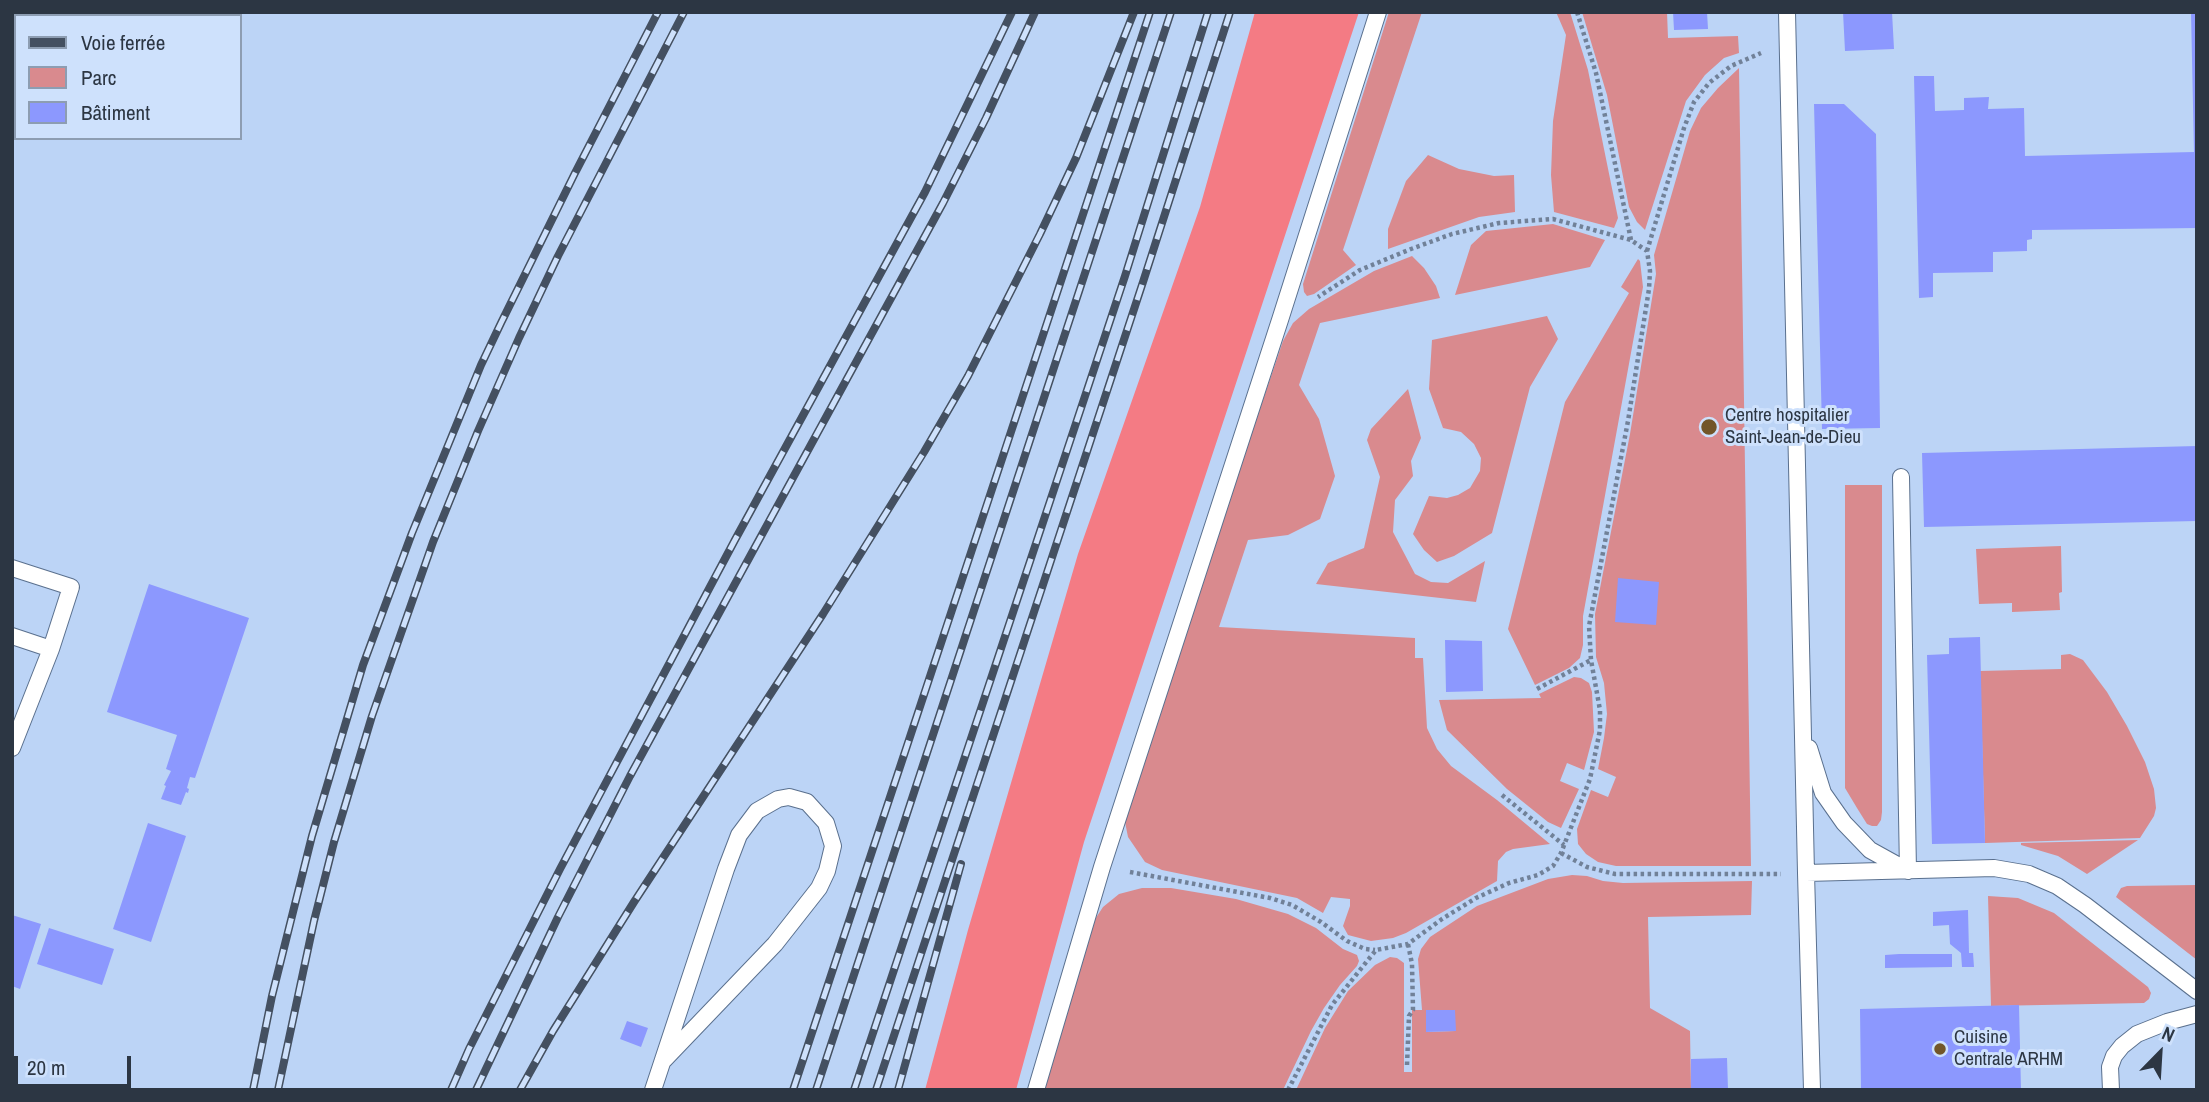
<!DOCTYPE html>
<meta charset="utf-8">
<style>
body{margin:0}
#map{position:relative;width:2209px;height:1102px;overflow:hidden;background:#bcd4f6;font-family:"Archivo Narrow",sans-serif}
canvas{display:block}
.frame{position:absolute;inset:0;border:14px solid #2c3643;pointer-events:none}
.legend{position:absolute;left:14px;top:14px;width:228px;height:126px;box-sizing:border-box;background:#cee1fc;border:2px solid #8d9db2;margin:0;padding:9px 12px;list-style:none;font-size:21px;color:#2c3643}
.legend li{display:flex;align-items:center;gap:14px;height:35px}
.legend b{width:35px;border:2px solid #8d9db2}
.north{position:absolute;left:2125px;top:1018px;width:70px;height:70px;-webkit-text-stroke:5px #cee1fc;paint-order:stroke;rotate:24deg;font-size:19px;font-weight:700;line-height:28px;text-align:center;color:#2c3643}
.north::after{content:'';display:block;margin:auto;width:24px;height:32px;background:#2c3643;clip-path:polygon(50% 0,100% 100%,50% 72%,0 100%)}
.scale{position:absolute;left:14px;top:1056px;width:117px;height:32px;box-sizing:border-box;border:4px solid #2c3643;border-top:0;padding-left:9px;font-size:21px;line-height:24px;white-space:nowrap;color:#2c3643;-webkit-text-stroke:5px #cee1fc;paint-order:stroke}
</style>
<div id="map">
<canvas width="2209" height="1102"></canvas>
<div class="frame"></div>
<ul class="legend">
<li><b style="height:9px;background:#445061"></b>Voie ferrée</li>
<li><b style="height:19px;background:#d98a8e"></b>Parc</li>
<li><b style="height:19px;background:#8c98fe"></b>Bâtiment</li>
</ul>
<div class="north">N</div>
<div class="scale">20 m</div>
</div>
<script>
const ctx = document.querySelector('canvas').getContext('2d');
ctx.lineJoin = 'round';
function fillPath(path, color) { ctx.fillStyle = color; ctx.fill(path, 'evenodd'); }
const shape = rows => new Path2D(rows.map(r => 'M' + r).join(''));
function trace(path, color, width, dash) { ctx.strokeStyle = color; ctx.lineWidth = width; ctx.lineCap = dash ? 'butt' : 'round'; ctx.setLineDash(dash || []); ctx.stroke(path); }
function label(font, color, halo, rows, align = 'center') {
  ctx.font = font + ' "Archivo Narrow",sans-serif'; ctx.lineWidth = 6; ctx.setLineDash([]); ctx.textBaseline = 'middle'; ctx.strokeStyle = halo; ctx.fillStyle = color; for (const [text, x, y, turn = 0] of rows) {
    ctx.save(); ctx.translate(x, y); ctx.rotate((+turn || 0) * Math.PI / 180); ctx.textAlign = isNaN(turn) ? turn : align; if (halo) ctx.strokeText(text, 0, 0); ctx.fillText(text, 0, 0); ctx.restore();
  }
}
fillPath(shape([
 [1389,12,1422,12,1343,250,1356,265,1314,294,1307,296,1304,292,1303,284],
 [1556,12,1570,12,1588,70,1618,218,1614,228,1554,212,1551,175,1553,121,1566,35],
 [1582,12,1667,12,1668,38,1738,36,1739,53,1724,58,1705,75,1686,101,1645,230,1637,222,1629,207,1607,95],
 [1739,68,1751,866,1616,866,1598,862,1586,854,1578,844,1577,829,1591,790,1608,797,1616,777,1598,769,1604,738,1607,714,1604,683,1596,657,1595,614,1630,434,1656,274,1654,255,1690,131,1701,108,1718,88],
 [1428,155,1459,169,1494,176,1514,175,1515,212,1479,217,1388,249,1388,229,1406,181],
 [1553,224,1605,240,1590,267,1455,295,1471,245,1486,231],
 [1412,256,1424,268,1436,286,1440,298,1320,323,1299,385,1319,419,1335,476,1320,519,1288,535,1248,540,1219,627,1415,638,1415,658,1423,658,1427,728,1437,749,1451,766,1497,800,1550,844,1513,849,1506,852,1498,861,1497,881,1406,933,1393,938,1371,941,1348,935,1343,926,1350,906,1350,899,1331,897,1323,913,1297,898,1162,870,1145,862,1128,837,1124,817,1129,795,1283,341,1293,323,1309,309,1374,271],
 [1638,259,1640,261,1643,287,1583,616,1583,645,1580,658,1569,668,1535,685,1508,629,1565,402,1629,293,1621,287],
 [1547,316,1558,339,1530,387,1492,533,1454,556,1437,562,1424,550,1413,534,1429,496,1447,498,1458,495,1470,488,1480,471,1481,458,1474,444,1461,432,1443,428,1429,389,1432,340],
 [1408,389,1421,438,1411,461,1413,476,1395,500,1393,532,1415,574,1431,582,1448,583,1485,561,1476,602,1316,584,1328,563,1364,548,1380,477,1367,440,1371,429],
 [1845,485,1882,485,1882,812,1881,820,1877,826,1872,826,1867,824,1857,808,1845,788],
 [2061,546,2062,592,2059,593,2060,610,2012,612,2012,603,1979,604,1976,549],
 [2070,654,2083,660,2107,692,2127,726,2145,762,2154,789,2156,808,2154,816,2140,838,1985,843,1980,671,2061,669,2061,655],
 [1574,677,1581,678,1589,683,1592,692,1594,732,1584,770,1567,763,1560,781,1579,789,1561,828,1548,822,1507,789,1447,730,1439,700,1541,698,1539,694],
 [2138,840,2087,874,2058,856,2021,845,2021,843],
 [1572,875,1587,876,1603,881,1623,883,1752,881,1751,915,1648,917,1650,1008,1690,1031,1691,1090,1296,1090,1325,1028,1348,991,1375,965,1390,957,1397,958,1404,963,1404,1072,1412,1072,1412,1010,1422,1010,1418,959,1421,949,1430,937,1477,906,1548,879],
 [1426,1010,1455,1010,1455,1031,1426,1032],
 [2197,885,2197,960,2116,897,2121,888,2127,886],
 [1142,888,1171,888,1236,899,1288,914,1316,928,1343,949,1357,955,1359,961,1357,966,1340,985,1324,1008,1311,1031,1283,1090,1043,1090,1086,933,1103,907,1119,894],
 [1988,896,2018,898,2054,913,2148,987,2151,993,2149,999,2144,1003,1991,1006]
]), '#d98a8e');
fillPath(shape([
 [1255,12,1359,12,1084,842,1016,1090,925,1090,968,930,1078,554,1200,207]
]), '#f47b84');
fillPath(shape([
 [1673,12,1707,12,1708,29,1674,30],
 [1843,12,1892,12,1894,49,1845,51],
 [2191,12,2197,12,2197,228,2032,230,2032,239,2027,240,2027,251,1993,252,1993,272,1933,273,1933,297,1919,298,1914,76,1934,76,1935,111,1964,110,1964,98,1989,97,1988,109,2024,108,2025,156,2194,152],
 [1814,104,1844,104,1876,134,1880,428,1822,429],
 [2197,446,2197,521,1924,527,1922,453],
 [1618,578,1659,582,1656,625,1615,622],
 [149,584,249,618,195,778,190,777,187,788,189,789,188,793,186,792,181,805,161,799,166,786,164,785,171,771,166,769,177,735,107,712],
 [1980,637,1985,843,1932,844,1927,655,1949,654,1949,638],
 [1445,640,1482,641,1483,691,1446,692],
 [148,823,186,836,151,942,113,929],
 [1968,910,1969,953,1973,953,1974,967,1962,967,1961,953,1950,944,1949,925,1933,926,1933,912],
 [12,915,41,924,20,989,12,986],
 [49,928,114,949,102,985,37,964],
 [1899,954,1952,954,1952,967,1885,968,1885,955],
 [2019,1005,2021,1090,1861,1090,1860,1009],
 [1426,1010,1455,1010,1456,1031,1426,1032],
 [627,1021,648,1028,641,1047,620,1039],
 [1727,1058,1728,1090,1691,1090,1691,1059]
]), '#8c98fe');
const lane = shape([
 [1787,12,1806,873,1994,868,2029,874,2057,886,2085,905,2197,991],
 [12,568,71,587,51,649,12,636],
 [12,748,51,649],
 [1809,748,1823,793,1844,823,1870,850,1908,871,1901,477],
 [1806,873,1812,1090],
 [653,1090,726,869,739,835,757,811,778,799,789,797,807,802,826,823,833,846,827,871,819,888,775,944,663,1061],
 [1036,1090,1102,867,1280,320,1378,12],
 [2111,1090,2110,1067,2114,1056,2122,1046,2137,1034,2167,1022,2197,1014]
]);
trace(lane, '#5a708e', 18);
trace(shape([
 [1577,12,1596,73,1631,240],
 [1647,251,1684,128,1694,102,1709,83,1731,66,1761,53],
 [1537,689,1591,660],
 [1502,795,1564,845],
 [1561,853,1587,867,1615,874,1781,874],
 [1130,872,1270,898,1292,905,1321,922,1347,941,1365,949,1375,950],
 [1407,1065,1409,1016,1413,1010,1412,964,1408,944],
 [1288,1090,1332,1005,1376,950,1408,944,1442,919,1476,898,1509,883,1538,875,1553,866,1561,853,1590,779,1600,730,1600,710,1591,660,1589,626,1628,421,1649,289,1650,271,1647,251,1631,240,1553,219,1499,223,1452,234,1411,249,1360,270,1318,297]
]), '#718198', 4.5, [3.5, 3.5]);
trace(lane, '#fff', 16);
const rail = shape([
 [253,1090,272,996,312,836,363,665,412,533,481,365,501,323,575,173,658,12],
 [278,1090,314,921,334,842,372,716,433,542,478,431,519,338,558,256,684,12],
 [451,1090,469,1049,560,869,736,538,925,192,1012,12],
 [476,1090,558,917,630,776,943,203,986,118,1035,12],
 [520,1090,553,1031,634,902,823,614,924,452,968,376,1040,234,1076,158,1134,12],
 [793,1090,1150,12],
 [816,1090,1171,12],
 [854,1090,1125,276,1208,12],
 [876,1090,1143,282,1230,12],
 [898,1090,961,864]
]);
trace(rail, '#445061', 8);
trace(rail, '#cee1fc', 5, [16]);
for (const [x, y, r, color] of [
 [1709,427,9,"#725629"],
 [1940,1049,7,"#725629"]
]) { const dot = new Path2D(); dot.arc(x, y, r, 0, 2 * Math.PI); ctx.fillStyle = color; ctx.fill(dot); trace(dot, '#cee1fc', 2.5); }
label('19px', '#2c3643', '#cee1fc', [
 ["Centre hospitalier",1725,416],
 ["Saint-Jean-de-Dieu",1725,438],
 ["Cuisine",1954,1038],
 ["Centrale ARHM",1954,1060]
], 'left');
</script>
